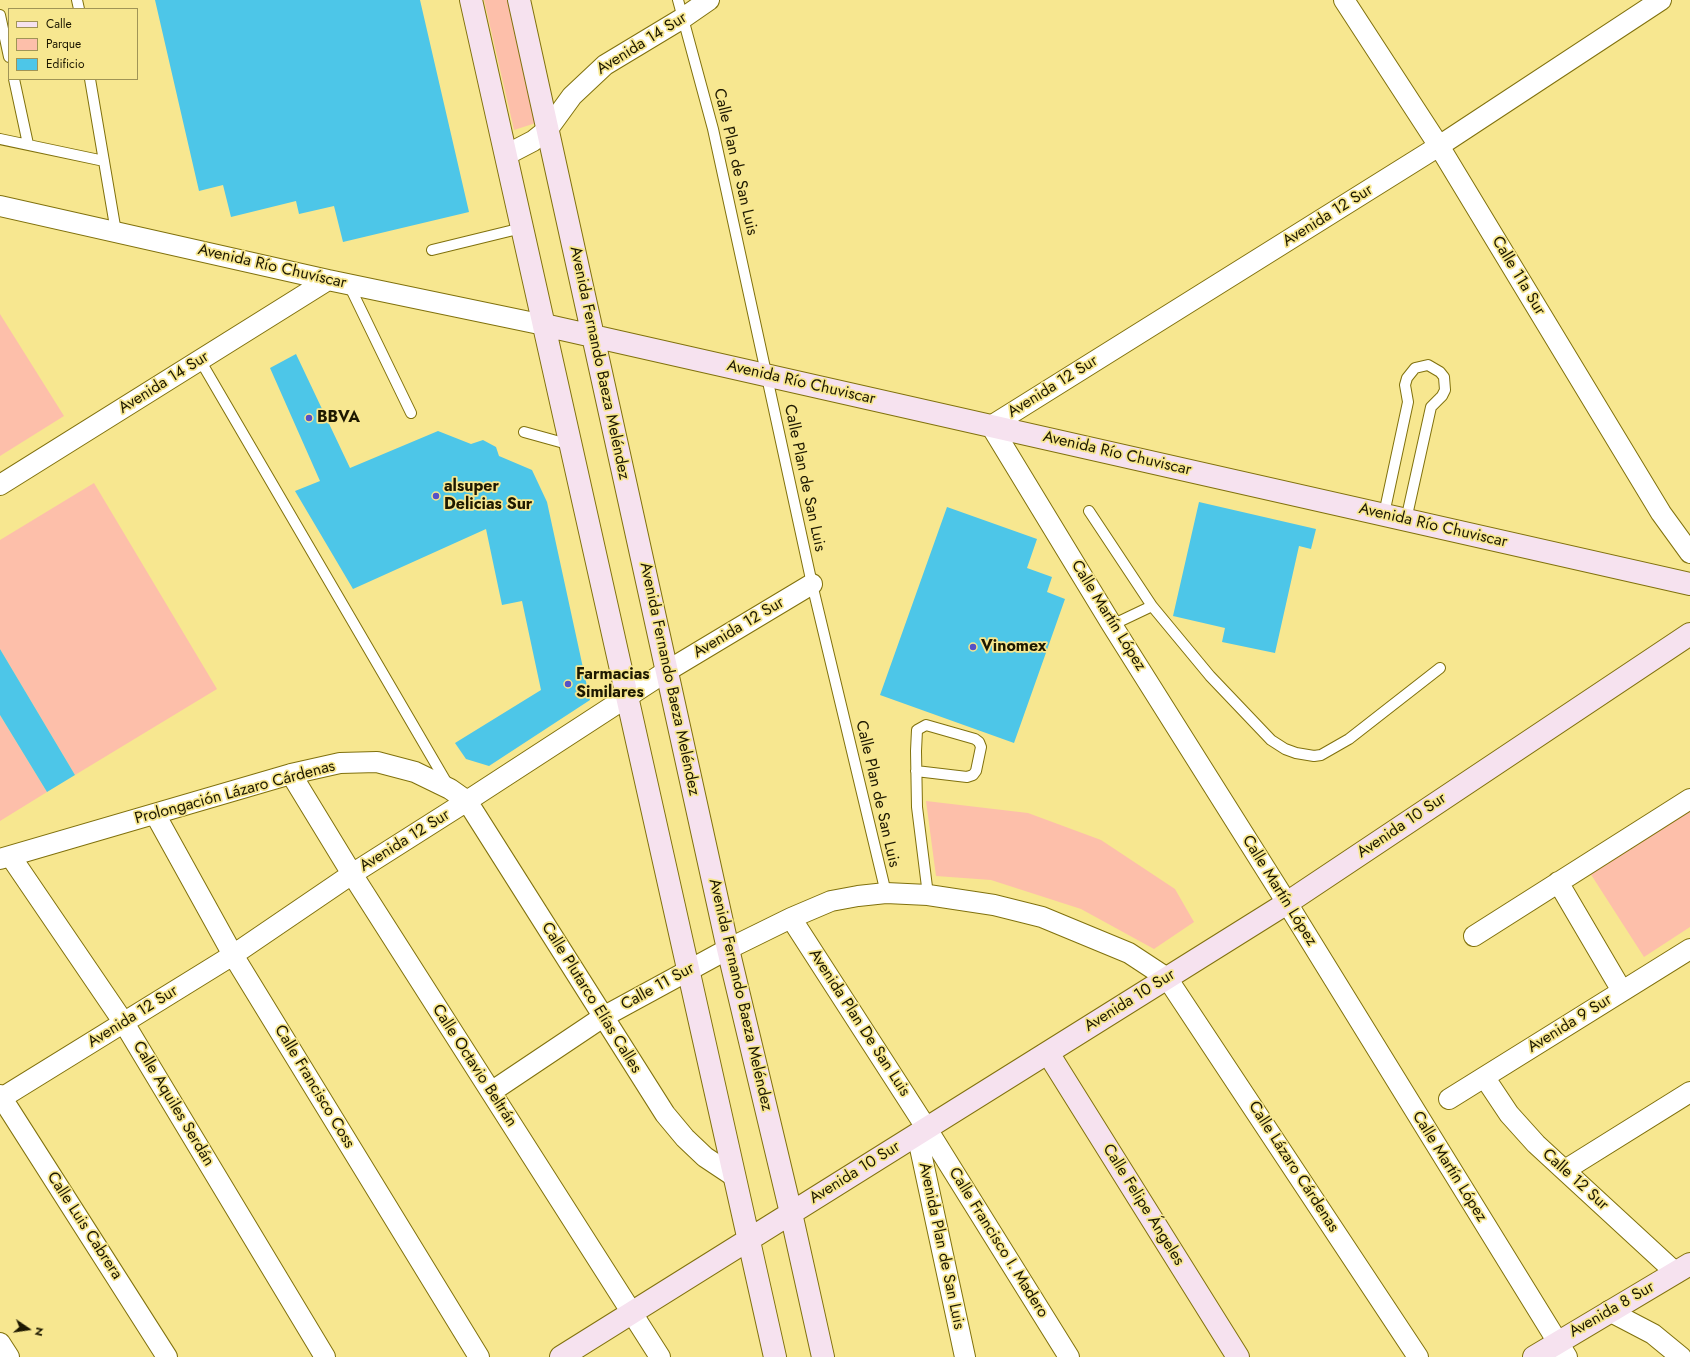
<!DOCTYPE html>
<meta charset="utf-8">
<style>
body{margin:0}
#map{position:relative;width:1690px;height:1357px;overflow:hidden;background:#f7e790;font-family:Jost,sans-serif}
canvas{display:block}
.legend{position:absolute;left:8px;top:8px;width:130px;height:72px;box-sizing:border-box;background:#f7e790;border:1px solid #a09456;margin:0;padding:5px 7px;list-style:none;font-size:12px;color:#1d1800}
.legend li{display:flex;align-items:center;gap:8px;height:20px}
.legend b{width:20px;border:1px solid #a09456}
.north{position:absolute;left:8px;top:1309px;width:40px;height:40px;-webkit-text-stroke:3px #f7e790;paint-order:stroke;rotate:103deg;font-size:11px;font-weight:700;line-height:16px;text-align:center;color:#1d1800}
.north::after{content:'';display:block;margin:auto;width:14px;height:18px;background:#1d1800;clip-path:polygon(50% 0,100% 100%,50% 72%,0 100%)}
</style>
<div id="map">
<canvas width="1690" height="1357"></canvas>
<ul class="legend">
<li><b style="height:5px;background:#f6e2ef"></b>Calle</li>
<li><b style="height:11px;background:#fdbfaa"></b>Parque</li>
<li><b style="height:11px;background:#4dc6e8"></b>Edificio</li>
</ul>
<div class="north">N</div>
</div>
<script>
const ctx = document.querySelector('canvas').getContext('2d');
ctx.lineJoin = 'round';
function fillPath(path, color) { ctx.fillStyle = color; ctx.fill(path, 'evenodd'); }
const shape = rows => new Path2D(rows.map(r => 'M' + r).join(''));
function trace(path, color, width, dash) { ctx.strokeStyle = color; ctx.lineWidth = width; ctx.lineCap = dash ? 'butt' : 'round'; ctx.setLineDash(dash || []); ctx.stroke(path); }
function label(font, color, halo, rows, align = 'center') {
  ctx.font = font + ' Jost,sans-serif'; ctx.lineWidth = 3.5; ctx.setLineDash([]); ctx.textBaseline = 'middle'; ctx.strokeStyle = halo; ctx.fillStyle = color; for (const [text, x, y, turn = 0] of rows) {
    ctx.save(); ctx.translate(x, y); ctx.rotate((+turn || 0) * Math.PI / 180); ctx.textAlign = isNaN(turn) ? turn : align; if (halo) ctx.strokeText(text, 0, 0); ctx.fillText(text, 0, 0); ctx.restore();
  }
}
fillPath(shape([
 [484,0,509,0,539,122,514,130],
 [0,314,64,416,0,456],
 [94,483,217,689,75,775,0,649,0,540],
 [0,715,47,792,0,821],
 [926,801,1028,813,1101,840,1175,889,1194,922,1154,949,1081,909,991,880,936,876],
 [1690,809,1690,927,1644,957,1590,873]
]), '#fdbfaa');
fillPath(shape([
 [155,0,420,0,469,212,343,242,334,206,299,214,296,201,231,217,223,185,199,191],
 [296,354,350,468,438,431,471,444,483,440,496,447,499,456,532,470,547,502,590,700,489,766,466,759,455,743,541,690,522,601,502,605,486,529,353,589,295,491,320,481,270,368],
 [1199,502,1316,529,1311,549,1299,546,1275,653,1222,642,1225,628,1173,616],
 [947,507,1037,539,1027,568,1052,577,1047,592,1065,599,1014,743,880,695],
 [0,649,75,775,47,792,0,715]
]), '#4dc6e8');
const lane = shape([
 [77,0,79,9],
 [678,0,713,129,812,584,886,893],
 [0,15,9,57],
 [14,79,28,144],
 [90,79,116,232],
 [0,139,104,161],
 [432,250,522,228],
 [349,285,411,413],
 [200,360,448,785],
 [524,432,571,445],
 [1089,511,1152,606,1112,625],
 [1384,514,1408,402,1405,385,1407,378,1415,368,1428,365,1440,372,1444,377,1445,390,1442,396,1431,407,1406,520],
 [1152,606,1210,676,1271,740,1285,749,1296,753,1314,756,1321,755,1349,739,1440,668],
 [916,771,967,777,973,775,976,771,981,747,979,742,975,739,926,725,917,730,916,751,917,807,928,895]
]);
const street = shape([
 [1344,0,1439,146,1661,513,1690,553],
 [506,155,533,141,548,129,572,96,605,65,683,18,709,0],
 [0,206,328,280,544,325],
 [0,485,328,280],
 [291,774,352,874,660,1357],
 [155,814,233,955,479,1357],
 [11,857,124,1023,325,1357],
 [0,859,291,774,340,763,377,762,415,772,450,789,467,801,665,1114,685,1138,705,1157,735,1177],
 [1558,882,1622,991],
 [791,918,927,1129,1069,1357],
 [1474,936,1690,799],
 [1485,1078,1509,1114,1536,1144,1676,1273],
 [491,1092,603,1017,728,949,791,918,831,901,858,896,886,893,928,895,994,905,1042,917,1129,953,1167,978,1418,1357],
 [0,1095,167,1357],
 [0,1099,233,955,352,874,467,801,667,671,812,584],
 [1449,1099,1690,949],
 [917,1134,965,1357],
 [1565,1170,1690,1092],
 [1609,1311,1653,1334,1681,1357],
 [0,1343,9,1357],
 [1567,1357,1287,903,1112,625,991,426,1439,146,1661,0]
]);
const secondary = shape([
 [471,0,775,1357],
 [519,0,728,949,791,1213,823,1357],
 [544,325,1690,584],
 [1048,1053,1238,1357],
 [561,1357,1287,903,1690,634],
 [1534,1357,1690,1264]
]);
trace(lane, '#80710d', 12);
trace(street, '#80710d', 22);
trace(secondary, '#80710d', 24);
trace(lane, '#fff', 10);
trace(street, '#fff', 20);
trace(secondary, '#f6e2ef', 22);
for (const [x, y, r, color] of [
 [309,418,4,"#5550c7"],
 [436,496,4,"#5550c7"],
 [973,647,4,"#5550c7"],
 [568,684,4,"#5550c7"]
]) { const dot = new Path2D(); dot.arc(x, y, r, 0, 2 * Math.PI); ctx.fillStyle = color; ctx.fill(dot); trace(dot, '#f7e790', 1.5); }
label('16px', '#1d1800', '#f7e790', [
 ["Avenida 14 Sur",642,44,-32],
 ["Calle Plan de San Luis",735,162,77],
 ["Avenida 12 Sur",1328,216,-32],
 ["Avenida Río Chuvíscar",272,267,13],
 ["Calle 11a Sur",1518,276,59],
 ["Avenida Fernando Baeza Meléndez",599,363,78],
 ["Avenida 14 Sur",164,383,-32],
 ["Avenida Río Chuviscar",801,383,13],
 ["Avenida 12 Sur",1053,387,-32],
 ["Avenida Río Chuviscar",1117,454,13],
 ["Calle Plan de San Luis",804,478,78],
 ["Avenida Río Chuviscar",1433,526,13],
 ["Calle Martín López",1108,616,58],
 ["Avenida 12 Sur",739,628,-31],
 ["Avenida Fernando Baeza Meléndez",669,679,78],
 ["Prolongación Lázaro Cárdenas",235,793,-15],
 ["Calle Plan de San Luis",877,794,77],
 ["Avenida 10 Sur",1402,826,-34],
 ["Avenida 12 Sur",405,841,-32],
 ["Calle Martín López",1279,891,58],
 ["Calle 11 Sur",658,987,-29],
 ["Avenida Fernando Baeza Meléndez",740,995,77],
 ["Calle Plutarco Elías Calles",591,998,58],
 ["Avenida 10 Sur",1130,1001,-32],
 ["Avenida 12 Sur",133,1017,-32],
 ["Avenida Plan De San Luis",859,1023,57],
 ["Avenida 9 Sur",1570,1024,-32],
 ["Calle Octavio Beltrán",474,1066,57],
 ["Calle Francisco Coss",314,1087,59],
 ["Calle Aquiles Serdán",173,1104,59],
 ["Calle Lázaro Cárdenas",1293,1167,57],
 ["Calle Martín López",1449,1167,58],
 ["Avenida 10 Sur",855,1173,-32],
 ["Calle 12 Sur",1575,1180,42],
 ["Calle Felipe Ángeles",1143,1205,58],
 ["Calle Luis Cabrera",84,1226,57],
 ["Calle Francisco I. Madero",998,1243,58],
 ["Avenida Plan de San Luis",941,1246,78],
 ["Avenida 8 Sur",1612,1310,-30]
]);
label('bold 16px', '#1d1800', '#f7e790', [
 ["BBVA",317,418],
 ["alsuper",444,487],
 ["Delicias Sur",444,505],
 ["Vinomex",981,647],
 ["Farmacias",576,675],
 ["Similares",576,693]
], 'left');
</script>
